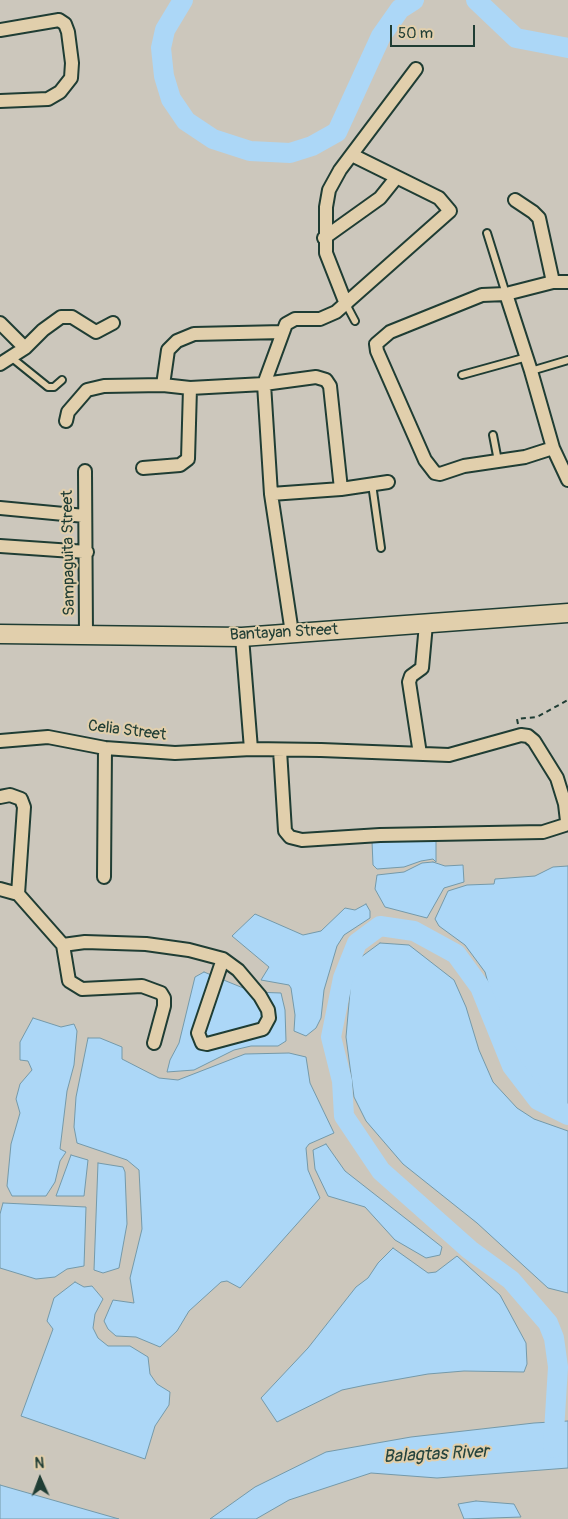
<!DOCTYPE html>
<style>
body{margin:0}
#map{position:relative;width:568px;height:1519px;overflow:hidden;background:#ccc7bc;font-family:Pangolin,sans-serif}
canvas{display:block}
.north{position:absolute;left:15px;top:1454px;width:50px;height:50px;-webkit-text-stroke:4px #e1cfac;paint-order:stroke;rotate:358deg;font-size:14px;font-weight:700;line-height:20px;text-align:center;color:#1f3d34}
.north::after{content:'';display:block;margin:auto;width:18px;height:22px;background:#1f3d34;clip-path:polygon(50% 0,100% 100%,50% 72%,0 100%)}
.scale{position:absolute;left:390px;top:25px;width:85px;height:22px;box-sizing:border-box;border:2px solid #1f3d34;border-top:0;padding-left:6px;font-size:15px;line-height:18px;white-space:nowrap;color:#1f3d34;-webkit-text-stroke:4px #e1cfac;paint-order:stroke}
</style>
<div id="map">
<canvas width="568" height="1519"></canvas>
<div class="north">N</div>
<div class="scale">50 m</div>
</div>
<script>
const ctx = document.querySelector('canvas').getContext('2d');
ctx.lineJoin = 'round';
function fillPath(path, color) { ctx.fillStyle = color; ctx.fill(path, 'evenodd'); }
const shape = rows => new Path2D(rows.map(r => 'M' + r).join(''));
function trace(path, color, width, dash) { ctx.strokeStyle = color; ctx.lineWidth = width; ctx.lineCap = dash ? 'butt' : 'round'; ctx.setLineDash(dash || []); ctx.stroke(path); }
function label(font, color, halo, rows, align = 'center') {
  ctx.font = font + ' Pangolin,sans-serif'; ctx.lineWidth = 4; ctx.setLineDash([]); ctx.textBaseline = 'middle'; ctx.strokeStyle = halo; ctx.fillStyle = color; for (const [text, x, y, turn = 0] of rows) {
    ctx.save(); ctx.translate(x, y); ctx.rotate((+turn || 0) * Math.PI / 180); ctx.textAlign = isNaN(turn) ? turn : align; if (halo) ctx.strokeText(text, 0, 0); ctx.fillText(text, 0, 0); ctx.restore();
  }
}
const water = shape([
 [436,839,436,862,433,859,421,861,404,867,377,869,373,865,372,841,436,839],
 [433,862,445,866,463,865,464,882,444,888,427,918,385,907,375,889,377,875,404,872,422,863,433,862],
 [568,866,568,1105,552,1100,539,1091,522,1071,499,1022,485,972,465,945,439,926,435,919,448,891,467,885,494,884,495,879,535,876,553,867,568,866],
 [366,904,370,911,370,918,344,935,337,946,324,990,321,1018,316,1028,306,1036,294,1031,295,1015,291,988,289,985,261,980,269,967,232,936,255,914,303,935,321,931,345,908,355,910,366,904],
 [380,943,409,945,454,980,466,1007,479,1050,493,1082,517,1108,534,1119,568,1131,568,1293,548,1288,477,1223,403,1164,366,1121,354,1097,346,1037,351,980,361,957,380,943],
 [204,972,253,992,281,993,285,1010,286,1041,278,1046,251,1046,234,1050,194,1070,167,1072,170,1060,179,1043,195,977,204,972],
 [33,1018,61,1027,74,1024,77,1031,74,1065,67,1091,60,1149,66,1152,60,1161,55,1182,46,1196,12,1196,7,1186,11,1144,20,1113,16,1099,20,1084,32,1070,28,1061,20,1060,20,1042,33,1018],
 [88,1038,100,1038,122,1047,122,1059,159,1078,178,1080,245,1054,289,1053,306,1057,310,1083,334,1133,309,1144,306,1148,308,1170,320,1198,240,1288,227,1281,221,1282,189,1311,177,1331,160,1347,136,1337,116,1336,108,1329,104,1321,113,1300,134,1303,130,1278,142,1229,139,1170,127,1160,77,1143,74,1127,76,1097,88,1038],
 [326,1144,345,1171,442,1247,440,1255,426,1258,395,1240,365,1207,328,1196,315,1169,313,1150,326,1144],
 [71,1155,88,1160,84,1196,56,1196,71,1155],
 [98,1163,123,1167,125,1172,127,1224,119,1268,103,1273,94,1270,98,1163],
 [3,1203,86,1207,84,1266,67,1269,55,1277,36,1279,0,1268,0,1214,3,1203],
 [393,1248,428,1273,436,1272,457,1256,500,1295,526,1343,527,1364,524,1372,464,1371,428,1374,366,1385,342,1390,277,1422,261,1398,308,1348,356,1287,368,1278,378,1263,393,1248],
 [75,1282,84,1287,92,1286,103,1299,95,1314,93,1328,98,1338,108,1346,130,1346,148,1357,150,1374,157,1384,170,1392,169,1405,155,1426,145,1459,21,1416,53,1329,47,1321,54,1298,75,1282],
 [568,1421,568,1468,437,1478,371,1473,289,1500,256,1519,210,1519,255,1487,326,1452,411,1437,534,1423,568,1421],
 [0,1485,119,1519,0,1519,0,1485],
 [476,1501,514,1504,521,1517,464,1519,458,1504,476,1501]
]);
fillPath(water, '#acd7f7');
trace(water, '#7499a9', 1);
trace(shape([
 [183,0,165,30,161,48,164,76,171,99,186,121,213,139,250,151,290,153,312,146,337,132,381,36,400,9,414,0],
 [476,0,516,38,568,48],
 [553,1448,558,1367,554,1338,548,1323,511,1280,470,1250,381,1171,344,1116,342,1081,331,1037,343,978,357,943,380,926,414,931,456,954,480,987,512,1066,538,1100,568,1115]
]), '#acd7f7', 20);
const lane = shape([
 [487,233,506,294],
 [346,304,355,321],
 [12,358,48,387,54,387,62,380],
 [531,371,568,360],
 [462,375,527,357],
 [493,435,498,461],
 [372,484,381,548]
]);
const street = shape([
 [0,30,59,20,65,24,68,32,72,63,71,78,60,92,48,99,0,101],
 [515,200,533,212,539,218,553,282],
 [324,238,380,198,396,178],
 [506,294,531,371,553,448,568,480],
 [346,304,326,253,326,207,329,190,340,170,416,69],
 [0,323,25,348],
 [0,364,25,348,43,330,61,317,72,317,96,332,113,323],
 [163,385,168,350,177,341,194,334,283,332],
 [66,421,68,412,87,390,104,386,163,385,190,388,264,384,316,377,326,380,330,386,341,489],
 [553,448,525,457,464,466,440,474,435,473,425,460,377,351,376,344,390,332,482,295,506,294,553,282,567,282],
 [143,468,180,465,188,459,190,388],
 [85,471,86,635],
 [271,494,341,489,388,482],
 [0,508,85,516],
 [0,546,87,552],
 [292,633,271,494,264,384,286,324,295,319,320,319,336,312,450,211,439,198,352,155],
 [242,637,251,749],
 [0,741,48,737,105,748,175,753,251,749,321,750,449,755,521,735,528,736,534,741,557,778,565,804,567,821,565,825,543,832,380,835,302,840,290,837,285,831,280,750],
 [420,754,409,682,411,676,422,668,426,624],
 [0,797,10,795,21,799,24,807,18,894,63,945,69,981,82,989,142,986,161,993,164,998,164,1006,154,1043],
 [104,877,105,748],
 [0,889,18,894],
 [63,945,85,942,146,944,189,950,223,959,238,970,260,996,268,1010,269,1018,263,1029,207,1044,202,1043,198,1033,223,959]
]);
const secondary = shape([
 [0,634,242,637,568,613]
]);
trace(lane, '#1f3d34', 10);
trace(street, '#1f3d34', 16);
trace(secondary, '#1f3d34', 21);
trace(shape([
 [518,724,517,719,537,717,568,700]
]), '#1f3d34', 2, [5, 4]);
trace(lane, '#e1cfac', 6);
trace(street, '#e1cfac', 12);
trace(secondary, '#e1cfac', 18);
label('16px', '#1f3d34', '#e1cfac', [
 ["Sampaguita Street",69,553,-91],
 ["Bantayan Street",284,633,-3],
 ["Celia Street",127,731,7]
]);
label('italic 18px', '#26453e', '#e1cfac', [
 ["Balagtas River",436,1455,-3]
]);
</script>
